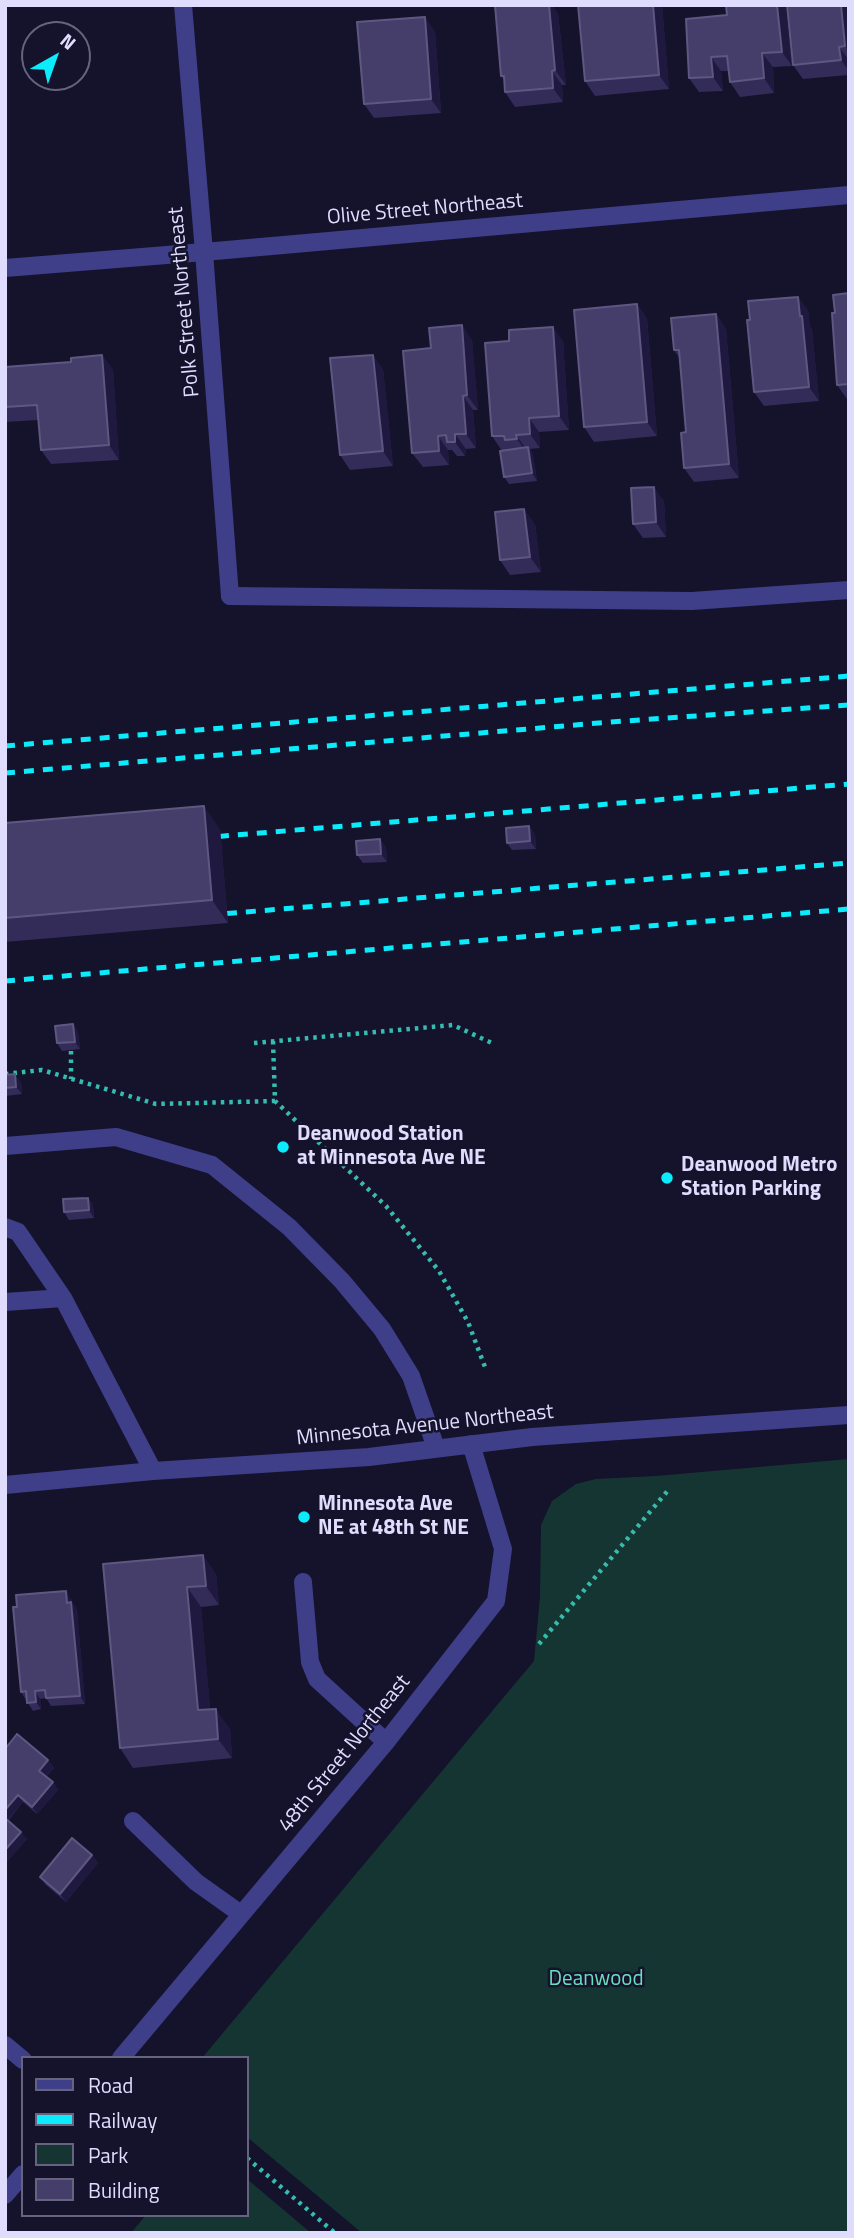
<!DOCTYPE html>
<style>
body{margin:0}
#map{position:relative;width:854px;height:2238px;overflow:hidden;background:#15122b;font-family:"Titillium Web",sans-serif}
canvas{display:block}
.frame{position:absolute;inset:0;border:7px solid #dfdcfe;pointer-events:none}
.legend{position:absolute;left:21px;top:2056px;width:228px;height:161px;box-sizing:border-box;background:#15122b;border:2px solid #66637f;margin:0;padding:9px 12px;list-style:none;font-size:21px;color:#dfdcfe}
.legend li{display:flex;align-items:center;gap:14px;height:35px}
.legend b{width:35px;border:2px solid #66637f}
.north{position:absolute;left:21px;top:21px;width:70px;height:70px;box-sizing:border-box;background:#15122b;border:2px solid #66637f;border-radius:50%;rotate:40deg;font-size:19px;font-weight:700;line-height:28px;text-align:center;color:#dfdcfe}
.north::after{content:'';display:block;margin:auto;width:24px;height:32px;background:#0cebfb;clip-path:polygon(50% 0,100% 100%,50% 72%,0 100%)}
</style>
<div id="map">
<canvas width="854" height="2238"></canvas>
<div class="frame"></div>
<ul class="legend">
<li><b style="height:9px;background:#3e3e89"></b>Road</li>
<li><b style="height:9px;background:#0cebfb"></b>Railway</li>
<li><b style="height:19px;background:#153533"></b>Park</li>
<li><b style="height:19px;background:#453e6a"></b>Building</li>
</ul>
<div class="north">N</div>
</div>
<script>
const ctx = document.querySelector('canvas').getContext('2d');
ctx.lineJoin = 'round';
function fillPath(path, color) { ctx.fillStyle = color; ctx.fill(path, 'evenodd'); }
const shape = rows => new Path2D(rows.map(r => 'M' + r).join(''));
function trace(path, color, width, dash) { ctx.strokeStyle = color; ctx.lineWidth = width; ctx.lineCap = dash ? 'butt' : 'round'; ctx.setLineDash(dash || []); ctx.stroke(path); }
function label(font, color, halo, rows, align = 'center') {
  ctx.font = font + ' "Titillium Web",sans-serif'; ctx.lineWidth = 5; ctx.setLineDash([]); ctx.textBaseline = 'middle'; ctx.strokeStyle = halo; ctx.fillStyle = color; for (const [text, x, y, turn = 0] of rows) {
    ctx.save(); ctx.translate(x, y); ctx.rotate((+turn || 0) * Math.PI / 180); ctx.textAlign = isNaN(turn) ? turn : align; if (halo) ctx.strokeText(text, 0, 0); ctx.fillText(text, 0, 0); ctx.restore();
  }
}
fillPath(shape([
 [849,1459,849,2233,362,2233,247,2137,247,2058,202,2058,534,1661,540,1597,541,1525,552,1501,576,1484,596,1479,656,1476],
 [247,2179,311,2233,131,2233,146,2215,247,2215]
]), '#153533');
trace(shape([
 [273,1041,275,1101,386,1206,439,1271,468,1322,485,1367],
 [254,1043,453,1025,494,1044],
 [71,1051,71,1079],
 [5,1074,42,1070,156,1104,275,1101],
 [539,1644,670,1488],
 [247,2158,335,2233]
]), '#33bcaf', 4.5, [3.5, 5]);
trace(shape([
 [230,596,692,601,849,590],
 [5,1146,116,1137,212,1165,289,1227,342,1281,382,1329,411,1376,436,1448],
 [5,1227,18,1232,63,1298,153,1471],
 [5,1302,63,1298],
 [303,1582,310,1662,317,1679,386,1742],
 [133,1821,196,1882,241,1914]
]), '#3e3e89', 18);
trace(shape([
 [183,5,204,252,230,596],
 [5,268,204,252,849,195],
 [5,1485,153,1471,369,1457,532,1437,849,1415],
 [5,2045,23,2060],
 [121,2058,386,1742,496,1601,503,1549,471,1444],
 [5,2195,23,2174]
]), '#3e3e89', 18);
trace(shape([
 [5,746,849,676],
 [5,773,611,722,849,705],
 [200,838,849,784],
 [208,915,849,863],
 [5,981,849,909]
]), '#0cebfb', 5, [10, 9]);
fillPath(shape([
 [578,5,662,5,669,89,595,96,585,81],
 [726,5,785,5,792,66,773,67,774,93,740,97,730,82,729,71,721,71,723,91,699,92,689,78,727,15],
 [849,5,849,75,803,79,793,65],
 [558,14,566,85,562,85,563,102,515,107,505,92,505,81,501,76],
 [435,31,441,113,374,118,364,104],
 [849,293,849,399,847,399,837,385,835,313],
 [798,297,808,311,810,326,812,330,819,401,764,406,754,392,750,320],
 [637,304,647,319,657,436,594,442,584,427],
 [716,314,726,329,739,478,694,482,684,468,686,432,680,359,674,350],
 [472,340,478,410,473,410,476,448,466,449,465,456,457,456,452,450,448,450,449,465,423,467,412,453,431,348],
 [563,341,569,430,539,432,540,448,530,449,533,455,537,481,509,484,504,477,502,451,492,436],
 [102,355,113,370,119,460,51,464,41,450,38,420,5,422,5,367,71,362],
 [383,369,393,466,350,470,340,455],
 [664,501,666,537,643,538,633,524],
 [535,524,541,572,510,575,500,560],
 [5,823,220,829,228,923,5,942],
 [535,834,536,849,512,850,507,843],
 [386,847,387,862,363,863,357,855],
 [73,1024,78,1032,80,1049,62,1051,57,1043],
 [5,1075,21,1082,22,1094,5,1096],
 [88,1198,93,1205,94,1218,69,1220,64,1212],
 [103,1564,216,1574,219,1605,201,1607,210,1709,230,1729,232,1758,133,1768,120,1748],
 [71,1599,72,1602,77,1610,85,1704,51,1706,46,1698,40,1699,41,1709,33,1711,21,1692],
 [5,1749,48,1760,54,1768,46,1777,53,1782,58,1790,37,1814,23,1802,8,1821,27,1839,5,1864],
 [92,1855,98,1863,66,1902,46,1885,40,1877]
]), '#332b58');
fillPath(shape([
 [549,5,553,5,558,14,566,85,555,70],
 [653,5,662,5,669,89,659,75],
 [777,5,785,5,792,66,782,52],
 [841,5,849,5,849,51,845,46],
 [425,17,435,31,441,113,431,99],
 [839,47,849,60,849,71,841,60],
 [762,53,773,67,774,93,764,78],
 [711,57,721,71,723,91,713,77],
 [552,71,562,85,563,102,553,88],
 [798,297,808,311,810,326,812,330,819,401,809,387,800,316],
 [637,304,647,319,657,436,647,422],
 [716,314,726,329,739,478,729,464],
 [462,325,472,340,478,410,467,395],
 [553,327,563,341,569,430,559,416],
 [102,355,113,370,119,460,109,445],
 [373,355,383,369,393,466,383,451],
 [463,396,473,410,476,448,466,434],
 [529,418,539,432,540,448,530,434],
 [455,434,466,449,465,456,455,442],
 [516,435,527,450,527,453,517,439],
 [438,436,448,450,449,465,439,451],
 [528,447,533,455,537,481,532,473],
 [654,487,664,501,666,537,656,522],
 [524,509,535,524,541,572,530,557],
 [204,806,220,829,228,923,212,900],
 [529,826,535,834,536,849,530,841],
 [380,839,386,847,387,862,381,854],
 [73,1024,78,1032,80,1049,75,1042],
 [15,1074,21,1082,22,1094,16,1087],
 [88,1198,93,1205,94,1218,89,1210],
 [203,1555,216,1574,219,1605,206,1586],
 [187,1587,201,1607,212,1730,198,1710],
 [66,1591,77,1610,85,1704,80,1696],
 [35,1691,40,1699,41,1709,36,1702],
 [216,1709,230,1729,232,1758,218,1739],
 [48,1760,54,1768,45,1779,39,1771],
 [53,1782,58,1790,37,1814,32,1807],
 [18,1795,23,1802,6,1822,5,1821,5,1810],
 [21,1832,27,1839,5,1864,5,1850],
 [92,1855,98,1863,66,1902,60,1894]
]), '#1f193f');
const building = shape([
 [495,5,549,5,555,70,552,71,553,88,505,92,504,76,501,76,495,5],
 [578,5,653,5,659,75,585,81,578,5],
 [726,5,777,5,782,52,762,53,764,78,730,82,727,56,711,57,713,77,689,78,686,19,727,15,726,5],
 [787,5,841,5,845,46,839,47,841,60,793,65,787,5],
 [425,17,431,99,364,104,357,22,425,17],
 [849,293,849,384,837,385,832,313,835,313,833,295,849,293],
 [798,297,800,316,802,316,809,387,754,392,747,320,750,320,748,301,798,297],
 [637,304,647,422,584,427,574,310,637,304],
 [716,314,729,464,684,468,681,433,686,432,679,350,674,350,671,318,716,314],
 [462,325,467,395,463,396,466,434,455,434,455,442,447,442,446,435,438,436,439,451,412,453,403,351,431,348,429,328,462,325],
 [553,327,559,416,529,418,530,434,516,435,517,439,505,440,504,436,492,436,485,343,509,341,509,330,553,327],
 [102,355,109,445,41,450,37,405,5,407,5,367,71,362,71,358,102,355],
 [373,355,383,451,340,455,330,358,373,355],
 [528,447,532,473,504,477,500,451,528,447],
 [654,487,656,522,633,524,631,488,654,487],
 [524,509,530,557,500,560,495,512,524,509],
 [204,806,212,900,5,918,5,823,204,806],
 [529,826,530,841,507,843,506,828,529,826],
 [380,839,381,854,357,855,356,841,380,839],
 [73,1024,75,1042,57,1043,55,1026,73,1024],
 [15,1074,16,1087,5,1088,5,1075,15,1074],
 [88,1198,89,1210,64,1212,63,1199,88,1198],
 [203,1555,206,1586,187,1587,198,1710,216,1709,218,1739,120,1748,103,1564,203,1555],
 [66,1591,67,1603,71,1602,80,1696,46,1698,45,1690,35,1691,36,1702,27,1703,26,1691,21,1692,13,1607,17,1607,16,1595,66,1591],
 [17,1734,48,1760,39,1771,53,1782,32,1807,18,1795,5,1810,5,1749,17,1734],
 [5,1818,21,1832,5,1850,5,1818],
 [72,1838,92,1855,60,1894,40,1877,72,1838]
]);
fillPath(building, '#453e6a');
trace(building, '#5e5781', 2);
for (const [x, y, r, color] of [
 [283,1147,7,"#0cebfb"],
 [667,1178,7,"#0cebfb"],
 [304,1517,7,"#0cebfb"]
]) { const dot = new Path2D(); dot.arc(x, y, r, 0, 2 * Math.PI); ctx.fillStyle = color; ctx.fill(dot); trace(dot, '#15122b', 2.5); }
label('21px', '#dfdcfe', '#15122b', [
 ["Olive Street Northeast",425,210,-5],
 ["Polk Street Northeast",185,302,-95],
 ["Minnesota Avenue Northeast",425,1426,-6],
 ["48th Street Northeast",345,1754,-51]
]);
label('bold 21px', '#dfdcfe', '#15122b', [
 ["Deanwood Station",297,1135],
 ["at Minnesota Ave NE",297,1159],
 ["Deanwood Metro",681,1166],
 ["Station Parking",681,1190],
 ["Minnesota Ave",318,1505],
 ["NE at 48th St NE",318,1529]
], 'left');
label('21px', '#68dfbe', '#15122b', [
 ["Deanwood",596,1980]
]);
</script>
